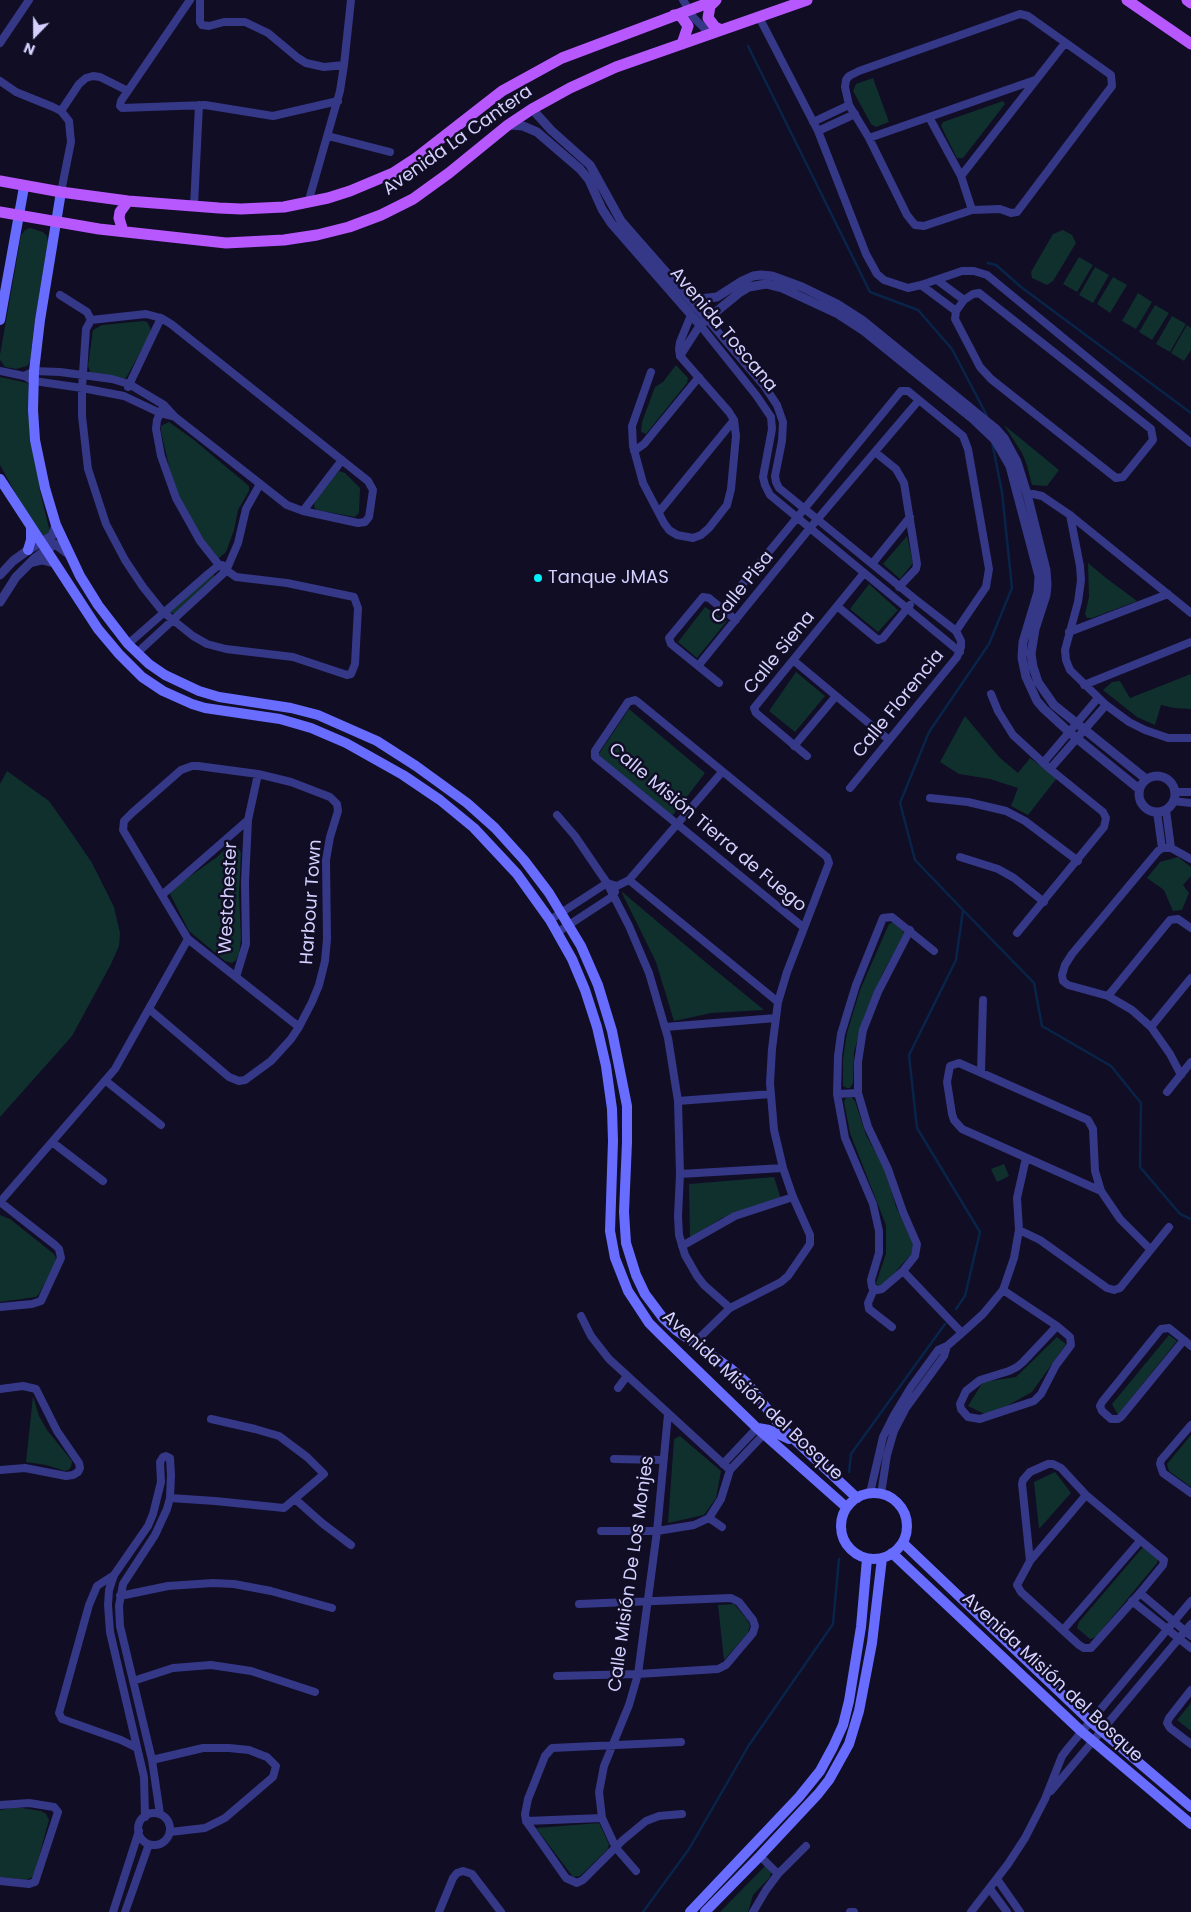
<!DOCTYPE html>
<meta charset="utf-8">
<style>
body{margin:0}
#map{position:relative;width:1191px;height:1912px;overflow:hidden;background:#100d25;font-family:Poppins,sans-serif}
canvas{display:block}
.north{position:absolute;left:10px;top:10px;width:50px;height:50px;-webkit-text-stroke:4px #100d25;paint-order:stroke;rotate:202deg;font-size:14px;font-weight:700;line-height:20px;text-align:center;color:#d4d1ff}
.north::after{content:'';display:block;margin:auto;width:18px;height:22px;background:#d4d1ff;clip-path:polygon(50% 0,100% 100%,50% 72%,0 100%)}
</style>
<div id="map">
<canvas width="1191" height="1912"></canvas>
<div class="north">N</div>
</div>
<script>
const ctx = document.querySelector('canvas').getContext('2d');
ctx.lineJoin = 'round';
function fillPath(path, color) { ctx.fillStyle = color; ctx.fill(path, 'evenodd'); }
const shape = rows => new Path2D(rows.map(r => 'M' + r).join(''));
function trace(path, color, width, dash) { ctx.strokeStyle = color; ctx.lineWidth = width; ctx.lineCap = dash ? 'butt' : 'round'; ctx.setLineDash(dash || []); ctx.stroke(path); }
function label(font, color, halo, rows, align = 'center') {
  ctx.font = font + ' Poppins,sans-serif'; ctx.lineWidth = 5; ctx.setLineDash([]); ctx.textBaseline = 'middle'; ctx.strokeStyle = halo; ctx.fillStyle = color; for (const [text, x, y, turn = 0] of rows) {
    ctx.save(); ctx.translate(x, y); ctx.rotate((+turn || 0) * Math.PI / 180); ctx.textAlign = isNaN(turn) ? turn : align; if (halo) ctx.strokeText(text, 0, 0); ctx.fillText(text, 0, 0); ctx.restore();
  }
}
fillPath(shape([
 [873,78,889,122,876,127,871,124,853,91,856,84],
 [1003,101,1005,104,963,158,957,158,941,126,943,122],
 [30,228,43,232,47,236,48,242,34,326,30,362,27,366,16,369,5,367,0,360,0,355,21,235,25,230],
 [1063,230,1072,235,1076,243,1053,281,1047,285,1032,278,1031,272,1053,234],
 [1079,257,1093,265,1077,292,1063,284],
 [1095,267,1109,275,1093,303,1079,295],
 [1113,277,1127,285,1110,313,1097,304],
 [1138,293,1152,302,1136,329,1122,321],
 [1155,305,1169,313,1152,340,1139,332],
 [1172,316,1186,324,1170,352,1156,344],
 [144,321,147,322,150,327,151,333,126,378,123,379,91,374,88,366,93,330,102,325],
 [1187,325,1191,328,1191,350,1184,361,1171,353],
 [676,365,688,378,687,383,646,434,641,432,642,422,655,387,663,382],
 [0,377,28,383,40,491,50,532,49,534,44,537,23,507,0,465],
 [169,422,194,440,249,486,249,491,238,510,234,530,226,552,219,558,215,557,209,551,174,487,161,432,161,426],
 [1004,425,1059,470,1047,486,1032,485,1027,465,1022,453],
 [339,471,345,473,360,488,359,513,355,517,317,510,314,507,315,500],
 [907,536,913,563,900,579,883,564],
 [1088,563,1106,578,1137,601,1092,618,1087,618,1085,614,1089,597],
 [214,574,214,577,175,613,170,613,169,611],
 [869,584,898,610,878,632,850,609],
 [705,607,727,621,697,658,678,642],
 [796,672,825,696,795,732,769,711],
 [1191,674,1191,709,1174,708,1161,705,1155,725,1137,717,1103,690,1112,682,1120,681,1130,698],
 [629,709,705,773,670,819,596,758],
 [965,716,1000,758,1018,773,1030,758,1057,778,1028,815,1011,806,1018,788,990,779,959,774,940,762],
 [7,771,49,801,73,835,92,863,114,907,120,933,119,946,111,964,72,1036,0,1117,0,784],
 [234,845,238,848,241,853,239,893,241,939,239,954,236,960,232,963,225,961,189,931,170,894,172,889,217,857,228,846],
 [1178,857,1191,867,1191,876,1183,885,1189,893,1182,910,1173,911,1164,890,1147,878,1160,862],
 [621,891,709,965,764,1010,711,1013,674,1021,656,962],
 [893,922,903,931,904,934,883,973,865,1014,854,1052,853,1083,850,1088,847,1088,843,1086,843,1059,847,1033,860,990,889,924],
 [851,1097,855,1101,866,1135,886,1171,896,1207,913,1242,914,1251,890,1278,879,1287,876,1283,886,1254,886,1225,850,1133,844,1102,846,1098],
 [1004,1164,1009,1176,997,1182,991,1169],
 [774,1177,781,1199,722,1218,690,1238,689,1184],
 [0,1215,10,1219,54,1254,56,1258,54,1266,39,1294,36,1297,0,1302],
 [1169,1335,1177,1341,1118,1415,1112,1404],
 [1057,1337,1066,1344,1032,1392,989,1416,968,1406,983,1382,1016,1377],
 [33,1396,39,1416,47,1430,72,1461,71,1467,68,1470,65,1471,46,1465,26,1462],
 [1191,1435,1191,1487,1169,1471,1167,1464],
 [680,1436,721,1471,716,1498,704,1515,668,1523,674,1439],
 [1055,1472,1071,1493,1039,1529,1034,1482],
 [1143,1547,1158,1559,1157,1563,1096,1637,1090,1639,1077,1628,1079,1622],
 [734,1604,746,1618,750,1625,748,1633,724,1660,718,1605],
 [1191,1703,1191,1731,1177,1720],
 [16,1807,41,1811,46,1814,49,1820,35,1871,33,1877,26,1880,0,1877,0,1810],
 [599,1823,609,1844,608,1849,580,1876,573,1877,536,1828],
 [765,1866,771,1872,770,1877,753,1895,748,1912,720,1912]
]), '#10302d');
trace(shape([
 [748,46,870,292,918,310,952,349,987,416],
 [988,263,996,265,1021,287,1191,413],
 [963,910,1034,983,1042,1026,1111,1066,1141,1103,1140,1167,1180,1214,1191,1219],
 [956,1309,965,1296,980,1232,917,1128,909,1055,956,960,963,910,915,860,900,803,929,732,989,644,1012,588,1002,492,992,442],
 [849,1472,851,1454,945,1324],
 [643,1912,689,1849,749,1745,833,1624,839,1559]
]), '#092449', 2.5);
trace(shape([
 [190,0,121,101,120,106,122,108,205,105,273,116,338,101],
 [200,0,200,22,202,25,209,26,224,22,245,22,268,33,298,58,306,63,324,67,344,65],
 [683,0,694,18,710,34],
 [1020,14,1028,16,1111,75,1112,86,1017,212,1011,213,1000,209,972,210,924,226,915,225,907,215,869,138,849,105,845,87,846,80,849,76,859,71,1020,14],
 [759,17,818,131,866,254,877,274,884,280,908,288,921,285,962,271,974,271,987,275,1191,443],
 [0,43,29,0],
 [0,81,16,92,53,107,61,111,69,121,71,142,61,192],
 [61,111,79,84,86,78,93,76,100,77,128,91],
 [929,117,961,176],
 [813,122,849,105],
 [818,131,855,114],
 [328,136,390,152],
 [869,138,1035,80],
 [308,203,340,91,344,65,351,0],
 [194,206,199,105],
 [972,210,961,176,1065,43],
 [937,280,964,300],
 [921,285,956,311],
 [979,293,1151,429,1153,440,1123,477,1116,478,991,379,980,367,955,319,956,311,964,300,973,294,979,293],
 [60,295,87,312,91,320],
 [707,319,765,387,777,405,783,422,782,441,775,476,776,482,779,488,915,599,956,631],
 [91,320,86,329,82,388,82,416,88,469,106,524,125,560,143,587,163,612,193,636,207,644,226,649,293,657,347,675,351,674,355,664,358,608,354,597,287,583,236,577,219,565,200,541,176,498,161,456,156,429,157,420,164,405],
 [680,356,700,325,756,395,771,417,772,429,763,477,765,485,770,495,960,652],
 [0,371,24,376,34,381,82,388,124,396,160,413,175,417],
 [651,372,632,426,633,446,643,483,664,523,669,530,677,535,693,538,701,535,709,528,727,505,731,489,736,436,734,420,729,412,680,356,679,349,680,342,691,315],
 [24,376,34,371,60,372,112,379,129,384,164,405,175,417,287,505,303,511,358,523,365,522,369,517,373,490,368,481,171,324,161,318,146,314,91,320],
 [128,387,161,318],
 [634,451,644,444,699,377],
 [875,452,896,469,904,483,917,564,916,569,899,587],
 [1027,494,1033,494,1042,496,1070,515,1191,613],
 [303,511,342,460],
 [659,512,734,420],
 [1070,515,1080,566,1081,580,1078,602,1065,650,1066,660,1070,670,1106,705,1129,722,1145,730,1168,738,1191,738],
 [872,564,910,517],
 [837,606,878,640,883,638,910,605],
 [722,609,901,391,908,391,963,436,968,449,989,569,986,587,956,631,961,641,961,647,957,657,850,788],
 [1069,632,1168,594],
 [128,644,208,574,219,565,222,565],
 [137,653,226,571,238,543,246,509,260,484],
 [793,660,889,740],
 [698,666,810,528,919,400],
 [719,683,671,644,669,638,703,597,709,598,736,620],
 [1084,685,1191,642],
 [991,694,998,711,1013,735,1050,769,1103,812,1106,818,1104,827,1017,933],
 [794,746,836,696],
 [807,756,756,713,754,708,864,573],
 [1043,763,1098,698],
 [1050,769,1106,705],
 [1175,792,1191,792],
 [930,798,968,802,1006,811,1025,821,1078,861],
 [1173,801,1191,803],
 [1166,810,1171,848],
 [1157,812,1162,848],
 [557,815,575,836,607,883,629,926,649,973,668,1038,678,1101,680,1174,678,1216,679,1235,685,1255,697,1276,704,1285,730,1308],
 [960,857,998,869,1014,878,1044,902],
 [629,880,778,1002],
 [162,895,248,820],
 [550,920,607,883,617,886,629,880,722,772],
 [910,930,878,992,863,1030,858,1062,858,1093,868,1127,888,1169,903,1212,917,1244,915,1256,903,1271,962,1333],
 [558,932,613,896,615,892],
 [236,977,246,944,245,882,248,820,258,774],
 [1108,996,1170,920,1178,919,1191,928],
 [149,1009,229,1077,239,1081,245,1080,271,1061,291,1039,299,1027,312,1002,319,985,325,961,327,939,326,860,330,837,338,811,337,804,330,797,291,782,258,774,198,766,192,766,181,770,132,813,124,821,123,830,188,939,299,1027],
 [665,1027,776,1018],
 [1151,1027,1191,978],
 [981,1072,983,1000],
 [1181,1075,1170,1054,1151,1027,1132,1010,1108,996,1068,985,1063,981,1062,975,1065,965,1072,954,1158,851,1162,848,1171,848,1191,859],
 [106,1081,161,1125],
 [1167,1092,1191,1062],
 [837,1094,858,1093],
 [678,1101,771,1094],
 [52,1142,103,1181],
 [680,1174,783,1168],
 [1101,1191,962,1129,954,1120,952,1114,947,1082,950,1066,959,1063,1088,1120,1093,1129,1095,1171,1101,1191,1120,1219,1150,1249],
 [0,1202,115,1069,188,939],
 [0,1202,55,1245,59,1249,61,1258,41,1301,32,1304,0,1307],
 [1019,1230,1040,1240,1107,1288,1114,1290,1120,1288,1169,1227],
 [682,1246,735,1216,793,1197],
 [903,1271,882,1289,877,1290,872,1287,871,1280,879,1253,879,1231,873,1204,845,1138,837,1094,838,1056,841,1034,856,985,883,918,892,917,934,951],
 [874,1289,868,1303,869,1309,892,1327],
 [1003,1290,1057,1326,1070,1337,1071,1345,1056,1365,1041,1394,1034,1401,980,1419,968,1417,961,1409,960,1404,966,1391,980,1380,1009,1371,1017,1367,1023,1362,1057,1326],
 [581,1316,591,1336,609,1359,730,1470],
 [1184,1340,1121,1417,1118,1419,1111,1419,1102,1411,1100,1406,1102,1402,1161,1329,1169,1328,1184,1340,1191,1346],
 [694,1343,730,1308,781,1282,788,1276,810,1244,810,1235,793,1197,783,1168,774,1130,770,1083,772,1049,778,1002,787,972,829,863,827,857,638,702,635,700,628,702,595,751,595,757,803,927],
 [618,1388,627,1376],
 [0,1389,23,1386,36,1389,57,1431,79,1463,80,1468,78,1472,73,1475,66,1476,25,1468,0,1470],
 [1191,1425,1161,1460,1160,1464,1163,1473,1191,1493],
 [614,1459,663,1460],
 [723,1464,757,1428],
 [1048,1464,1053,1464,1061,1468,1086,1495,1164,1560,1163,1565,1140,1593,1091,1648,1084,1648,1079,1645,1021,1592,1017,1585,1030,1561,1022,1484,1023,1480,1030,1472,1048,1464],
 [870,1493,883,1437,894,1415,911,1387,938,1350,947,1346,962,1333,983,1314,1003,1290,1014,1258,1019,1230,1017,1198,1026,1158],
 [881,1494,887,1455,894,1431,906,1408,944,1356,947,1346],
 [170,1498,215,1501,284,1508,324,1474,307,1457,279,1436,255,1429,211,1419],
 [295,1499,322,1523,351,1545],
 [709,1518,722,1527],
 [601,1531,657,1531,694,1525,709,1518,721,1499,730,1470,764,1434],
 [1030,1561,1086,1495],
 [114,1575,97,1586,89,1605,59,1713,62,1719,121,1740,137,1748],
 [1140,1593,1191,1636],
 [120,1596,168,1586,213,1583,234,1584,271,1591,332,1608],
 [1132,1601,1191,1648],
 [1063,1630,1140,1541],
 [557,1676,638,1674,718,1669,726,1665,753,1633,755,1626,753,1620,739,1602,731,1598,579,1604],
 [133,1681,173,1668,211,1665,251,1671,315,1692],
 [1191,1690,1169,1718,1167,1723,1170,1728,1191,1744],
 [681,1742,552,1748,545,1756,528,1799,525,1814,526,1821,566,1878,577,1883,583,1880,623,1840,646,1821,659,1816,682,1814],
 [152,1760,203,1748,229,1748,249,1750,259,1754,267,1757,276,1766,273,1777,225,1818,205,1828,170,1832],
 [1051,1791,1191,1624],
 [0,1805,29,1803,54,1807,58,1812,35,1882,29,1884,0,1881],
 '138 1829a16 16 0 1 1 32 0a16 16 0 1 1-32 0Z',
 [145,1817,144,1777,110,1632,108,1605,109,1590,114,1575,148,1526,153,1514,161,1482,160,1462,163,1457,166,1456,170,1458,171,1475,170,1498,167,1509,155,1535,123,1584,119,1606,120,1626,152,1760,160,1814],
 [526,1821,602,1818],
 [760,1856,778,1874],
 [636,1871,616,1848,602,1818,599,1792,604,1766,629,1705,638,1674,657,1531,668,1414],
 [997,1879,1020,1912],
 [990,1889,1007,1912],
 [113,1912,139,1831],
 [125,1912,149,1844],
 [439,1912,453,1878,457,1873,463,1871,472,1874,501,1912],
 [753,1912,766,1890,778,1874,806,1846],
 [850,1912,854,1912],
 [971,1912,1008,1864,1025,1838,1045,1799,1062,1756,1069,1747,1191,1601]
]), '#353787', 8);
trace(shape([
 [532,109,551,130,590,165,621,221,707,319],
 [508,125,523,126,537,132,580,169,589,180,602,209,611,223,700,325,739,293,749,287,766,284,782,288,838,314,864,331,973,419,995,440,1010,466,1039,576,1038,592,1023,642,1022,658,1026,677,1037,701,1044,709,1069,732,1139,789],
 [686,295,700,299,717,297,742,281,753,276,761,275,772,276,802,287,837,304,862,320,996,429,1004,438,1017,462,1027,494,1046,570,1047,585,1046,595,1035,629,1031,654,1033,667,1038,682,1054,705,1146,779],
 [30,563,42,560,54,563],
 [0,575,13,561,28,550,52,536,56,525],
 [0,602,16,577,35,558,55,544,67,553],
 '1139 794a18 18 0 1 1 36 0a18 18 0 1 1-36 0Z'
]), '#353787', 9);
trace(shape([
 [61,192,40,320,34,371,33,410,35,440,45,488,56,525,80,576,98,605,128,644,149,664,165,675,199,691,219,697,291,708,318,715,377,741,416,766,467,803,495,828,524,860,549,893,581,946,598,985,612,1031,627,1106,627,1142,624,1212,626,1243,636,1275,645,1294,663,1318,677,1331,730,1368,748,1384,781,1427,857,1498],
 [0,320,24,187],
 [0,479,98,629,119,654,142,677,163,691,192,704,205,708,280,719,311,728,346,743,403,775,440,800,474,828,517,874,550,920,572,959,585,990,597,1027,606,1066,612,1109,613,1141,610,1231,615,1258,628,1291,649,1323,664,1338,757,1428,846,1507],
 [28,550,31,540,31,529],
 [758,1428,769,1430,789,1439],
 '841 1526a33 33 0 1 1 66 0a33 33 0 1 1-66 0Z',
 [903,1543,1090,1721,1191,1807],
 [892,1553,1081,1731,1191,1824],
 [690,1912,799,1797,820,1771,833,1747,843,1725,849,1701,861,1627,867,1559],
 [705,1912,760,1856,818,1794,829,1780,849,1744,859,1711,872,1643,882,1558]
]), '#686dff', 10);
trace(shape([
 [716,0,710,6,708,18,715,27,722,30],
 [1127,0,1191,44],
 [1187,0,1191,3],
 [674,15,681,16,688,26,682,44],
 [0,181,61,192,128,201,219,208,241,209,284,207,328,198,350,191,393,173,416,158,502,91,562,58,716,0],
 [0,212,99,229,226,243,284,240,317,235,349,227,381,215,413,199,449,173,508,125,532,109,570,88,616,67,807,0],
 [123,231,119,218,120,212,128,201]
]), '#b758ff', 11);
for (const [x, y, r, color] of [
 [538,578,5,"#00f1fc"]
]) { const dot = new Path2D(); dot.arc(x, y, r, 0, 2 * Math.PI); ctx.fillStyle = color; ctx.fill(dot); trace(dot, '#100d25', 2); }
label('18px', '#d4d1ff', '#100d25', [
 ["Avenida La Cantera",458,141,-35],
 ["Avenida Toscana",723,330,50],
 ["Calle Pisa",743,588,-51],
 ["Calle Siena",780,653,-51],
 ["Calle Florencia",899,704,-51],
 ["Calle Misión Tierra de Fuego",707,828,40],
 ["Westchester",229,898,-87],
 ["Harbour Town",312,902,-86],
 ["Avenida Misión del Bosque",752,1396,43],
 ["Calle Misión De Los Monjes",632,1574,-82],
 ["Avenida Misión del Bosque",1052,1678,43]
]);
label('18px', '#d4d1ff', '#100d25', [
 ["Tanque JMAS",548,578]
], 'left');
</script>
